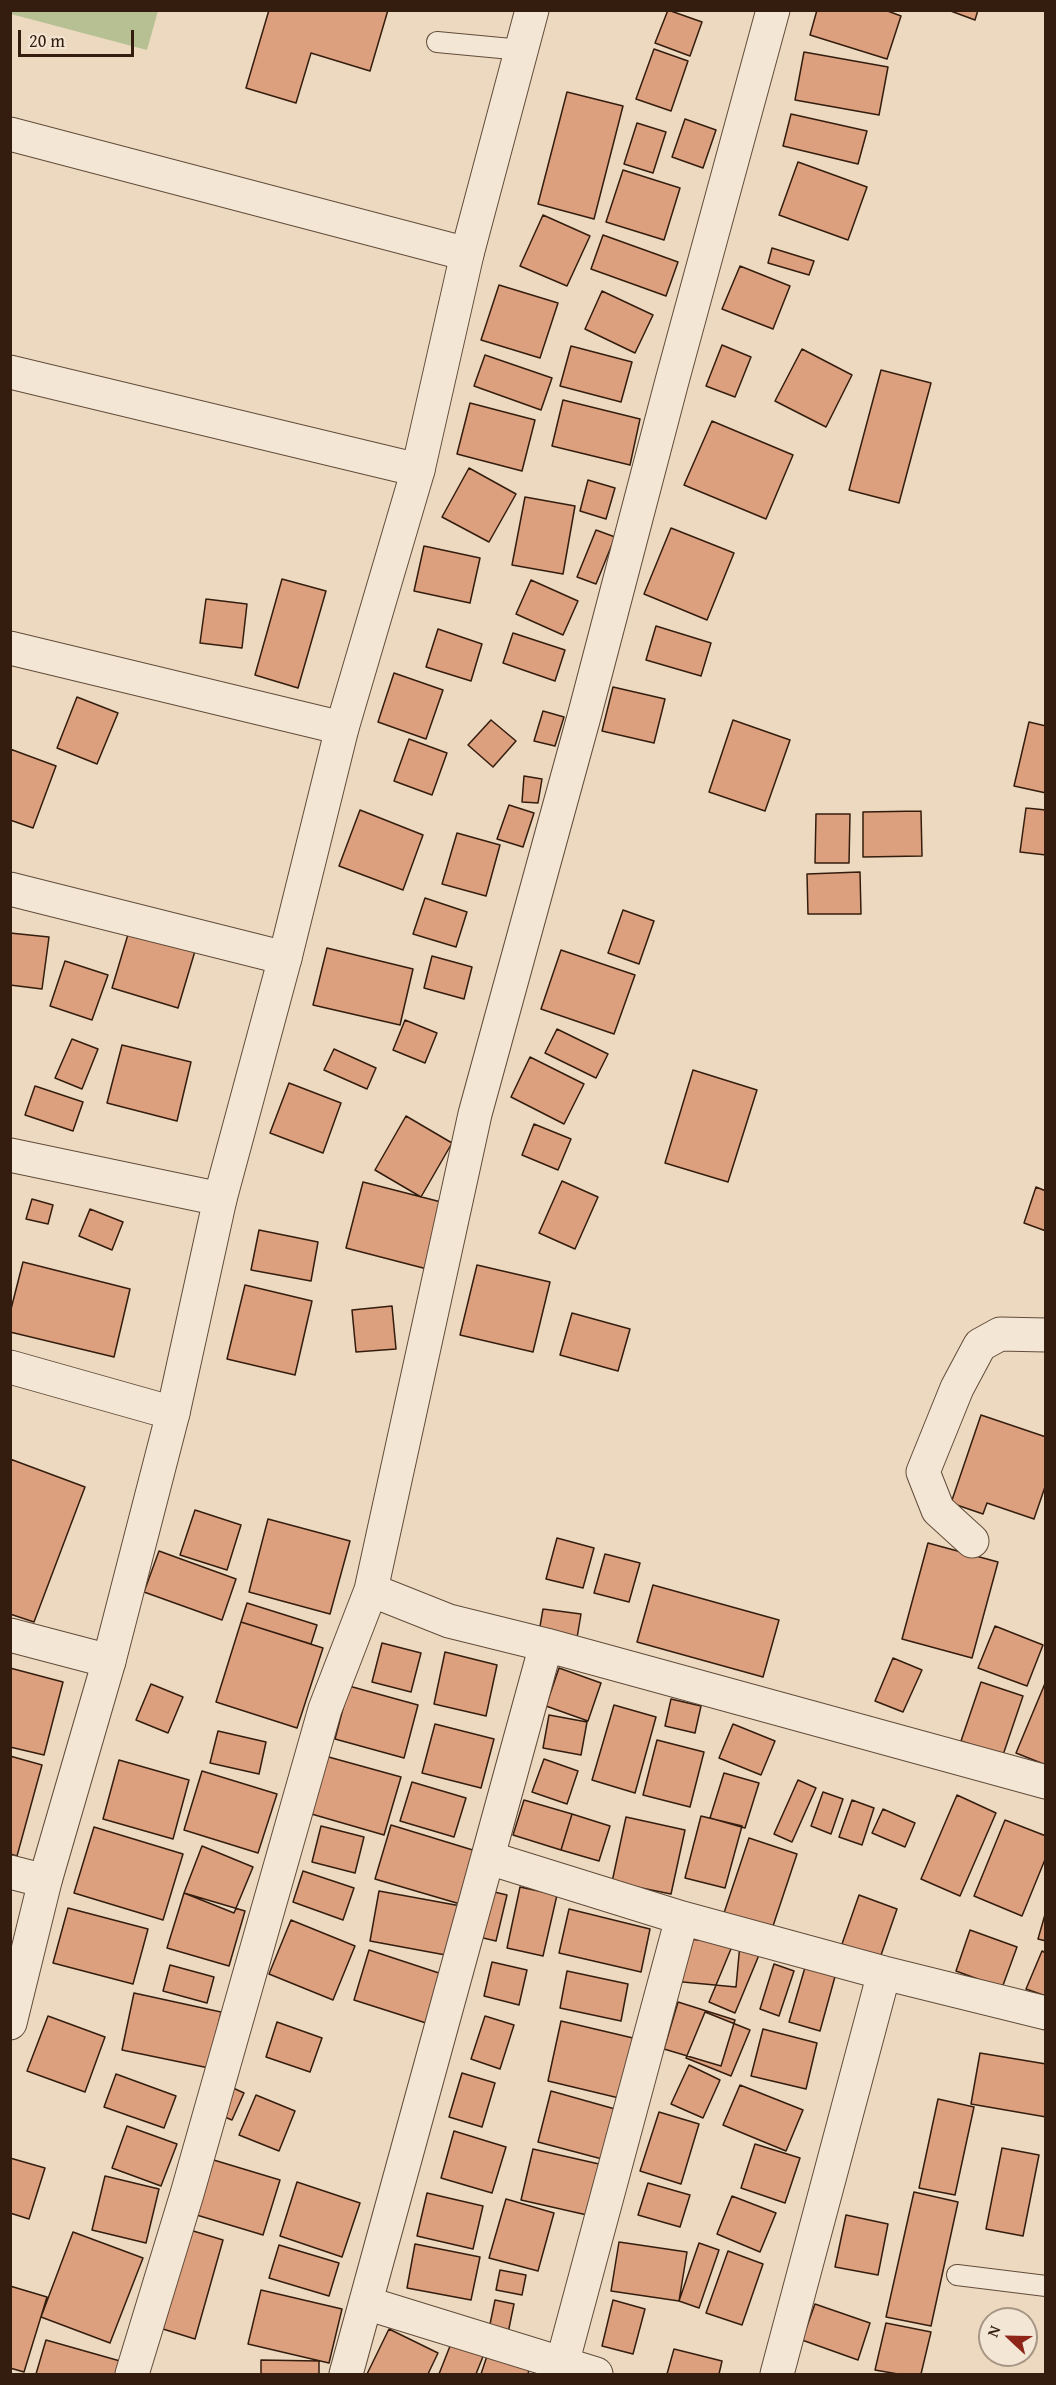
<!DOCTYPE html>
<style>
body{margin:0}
#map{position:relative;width:1056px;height:2385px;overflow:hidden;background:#ecd9bf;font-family:"Gentium Book Plus",serif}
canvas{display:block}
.frame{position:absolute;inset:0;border:12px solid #341d0e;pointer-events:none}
.north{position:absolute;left:978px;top:2307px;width:60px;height:60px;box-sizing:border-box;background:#f3e6d5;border:2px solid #a79685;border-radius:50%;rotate:292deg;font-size:16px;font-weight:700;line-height:24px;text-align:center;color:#341d0e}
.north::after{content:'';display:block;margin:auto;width:21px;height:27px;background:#8f2418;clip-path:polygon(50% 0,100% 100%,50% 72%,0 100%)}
.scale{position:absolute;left:18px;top:30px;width:116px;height:27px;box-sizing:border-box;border:3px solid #341d0e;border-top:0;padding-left:8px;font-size:18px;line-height:21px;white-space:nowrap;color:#341d0e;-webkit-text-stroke:4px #f3e6d5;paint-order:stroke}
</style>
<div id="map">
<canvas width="1056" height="2385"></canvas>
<div class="frame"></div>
<div class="north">N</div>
<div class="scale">20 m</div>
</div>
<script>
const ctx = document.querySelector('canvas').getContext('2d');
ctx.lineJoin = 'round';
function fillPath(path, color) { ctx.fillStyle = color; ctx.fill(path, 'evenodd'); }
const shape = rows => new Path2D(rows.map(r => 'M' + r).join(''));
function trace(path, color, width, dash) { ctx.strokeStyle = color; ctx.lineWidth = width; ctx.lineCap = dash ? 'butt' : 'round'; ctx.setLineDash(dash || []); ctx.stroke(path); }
fillPath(shape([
 [10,11,11,10,158,11,147,50,11,14]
]), '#b6c093');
const building = shape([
 [269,10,388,10,370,71,311,53,296,103,246,88,269,10],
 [668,10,702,22,690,56,655,43,668,10],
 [817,10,885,10,901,16,887,59,810,35,817,10],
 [948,10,978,10,975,20,948,10],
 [654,49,688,61,671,111,636,99,654,49],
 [804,52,888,67,879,115,795,100,804,52],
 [567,92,623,106,594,219,538,204,567,92],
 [791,114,867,131,858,164,783,146,791,114],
 [685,119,716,130,703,168,672,157,685,119],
 [637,123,666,132,653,173,624,164,637,123],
 [798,162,867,187,848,240,779,215,798,162],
 [623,170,680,188,664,240,606,222,623,170],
 [543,215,590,236,567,286,520,266,543,215],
 [603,235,678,262,666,296,591,269,603,235],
 [772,248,814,261,809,275,768,263,772,248],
 [740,266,790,286,773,329,722,309,740,266],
 [499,285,558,303,540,358,481,340,499,285],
 [602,291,653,315,635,353,585,329,602,291],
 [722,345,751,357,735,397,706,386,722,345],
 [571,346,632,362,621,402,560,386,571,346],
 [802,349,852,375,826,427,775,401,802,349],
 [485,355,552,378,541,410,474,386,485,355],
 [881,370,931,383,899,503,849,490,881,370],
 [563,400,640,419,630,465,552,446,563,400],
 [470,403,535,420,522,471,457,454,470,403],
 [712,421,793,455,766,519,684,485,712,421],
 [469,468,516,494,489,542,442,517,469,468],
 [588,480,615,488,606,519,580,511,588,480],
 [525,497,575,506,563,574,512,565,525,497],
 [671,528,734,553,707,620,644,594,671,528],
 [596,530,615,537,596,584,577,577,596,530],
 [424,546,480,558,470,603,414,591,424,546],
 [282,579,326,591,298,688,255,675,282,579],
 [531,580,578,601,563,635,516,614,531,580],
 [206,599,247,604,242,648,200,643,206,599],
 [656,626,711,643,701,676,646,660,656,626],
 [438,629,482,644,471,681,426,667,438,629],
 [513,633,565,650,555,681,503,663,513,633],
 [394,673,443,690,426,739,378,722,394,673],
 [613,687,665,699,654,743,602,731,613,687],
 [77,697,118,713,97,764,57,748,77,697],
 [543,711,564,717,555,746,534,741,543,711],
 [491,720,516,741,493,767,468,745,491,720],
 [733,720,790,740,765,811,709,792,733,720],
 [1029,722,1046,726,1046,793,1014,786,1029,722],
 [409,739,447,753,432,795,394,781,409,739],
 [10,749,56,766,33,828,10,820,10,749],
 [524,776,542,779,538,803,522,802,524,776],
 [509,805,534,813,523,847,497,839,509,805],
 [1026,808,1046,810,1046,855,1020,852,1026,808],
 [360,810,423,835,403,890,339,866,360,810],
 [921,811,922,856,863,857,863,812,921,811],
 [816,814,850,814,849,863,815,863,816,814],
 [457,833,500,845,486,896,442,884,457,833],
 [860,872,861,914,808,914,807,874,860,872],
 [425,898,467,912,456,947,413,934,425,898],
 [623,910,654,921,639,964,608,953,623,910],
 [132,921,198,941,178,1008,112,988,132,921],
 [10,933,49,937,42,989,10,985,10,933],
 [327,948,413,969,400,1025,313,1005,327,948],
 [561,950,635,975,614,1034,541,1009,561,950],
 [432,956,472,967,464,999,424,988,432,956],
 [65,961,108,975,92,1020,50,1006,65,961],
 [405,1020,437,1033,425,1063,393,1050,405,1020],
 [557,1029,608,1054,596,1078,545,1053,557,1029],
 [72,1039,98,1049,82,1089,55,1078,72,1039],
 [122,1045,191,1062,177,1121,107,1103,122,1045],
 [334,1049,376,1068,367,1089,324,1070,334,1049],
 [530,1057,584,1084,564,1124,511,1097,530,1057],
 [693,1070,757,1090,728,1182,665,1163,693,1070],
 [289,1083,341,1103,323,1153,270,1133,289,1083],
 [35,1086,83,1102,73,1131,25,1115,35,1086],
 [406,1116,452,1143,421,1197,375,1170,406,1116],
 [534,1124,571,1139,558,1170,522,1155,534,1124],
 [562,1181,598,1197,575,1249,539,1233,562,1181],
 [363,1182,445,1203,427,1269,346,1248,363,1182],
 [1036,1187,1046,1191,1046,1231,1024,1223,1036,1187],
 [32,1199,53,1205,48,1224,26,1219,32,1199],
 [90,1209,123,1222,112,1250,79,1236,90,1209],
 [259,1230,318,1242,311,1281,251,1270,259,1230],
 [23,1262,130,1289,114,1357,10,1332,10,1313,23,1262],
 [477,1265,550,1282,533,1352,460,1335,477,1265],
 [245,1285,312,1301,295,1375,227,1359,245,1285],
 [392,1306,396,1349,356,1352,352,1310,392,1306],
 [572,1313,630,1329,618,1371,560,1355,572,1313],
 [981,1415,1046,1437,1046,1484,1034,1519,987,1503,983,1514,951,1503,981,1415],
 [10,1459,85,1487,34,1622,10,1614,10,1459],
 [195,1510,241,1525,227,1570,180,1555,195,1510],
 [268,1519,350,1541,330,1614,249,1592,268,1519],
 [557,1538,594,1548,583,1588,546,1579,557,1538],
 [928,1543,998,1562,972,1658,902,1639,928,1543],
 [159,1551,236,1579,222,1620,144,1592,159,1551],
 [605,1554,640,1563,629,1602,594,1593,605,1554],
 [653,1585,779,1620,763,1677,637,1642,653,1585],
 [247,1603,317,1625,311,1644,241,1622,247,1603],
 [543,1609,581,1614,576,1644,538,1638,543,1609],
 [241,1622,323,1648,297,1728,216,1702,241,1622],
 [995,1626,1043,1645,1027,1686,978,1668,995,1626],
 [382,1643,421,1653,411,1692,372,1682,382,1643],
 [445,1652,497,1665,486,1716,434,1704,445,1652],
 [893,1658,922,1670,903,1712,875,1701,893,1658],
 [10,1668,63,1682,44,1755,10,1747,10,1668],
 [559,1668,601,1683,588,1721,546,1706,559,1668],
 [1046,1681,1046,1765,1016,1753,1046,1681],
 [981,1682,1023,1696,1003,1755,961,1741,981,1682],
 [151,1684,183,1697,168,1733,136,1720,151,1684],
 [349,1686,418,1705,404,1758,335,1739,349,1686],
 [671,1699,701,1706,695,1733,665,1726,671,1699],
 [614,1705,656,1717,635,1793,592,1780,614,1705],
 [549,1715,587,1722,581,1755,543,1748,549,1715],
 [435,1724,494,1739,481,1788,422,1773,435,1724],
 [733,1724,775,1741,761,1775,719,1758,733,1724],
 [218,1731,266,1742,259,1774,210,1763,218,1731],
 [657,1740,704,1752,690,1807,643,1795,657,1740],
 [10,1756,42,1765,17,1856,10,1854,10,1756],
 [325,1756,401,1777,384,1835,308,1813,325,1756],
 [544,1759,578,1771,567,1804,532,1792,544,1759],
 [119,1760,189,1780,173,1839,103,1819,119,1760],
 [202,1771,277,1794,258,1853,184,1830,202,1771],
 [724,1773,759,1783,745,1828,710,1818,724,1773],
 [798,1780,816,1788,792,1842,774,1834,798,1780],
 [412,1782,466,1798,454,1837,400,1821,412,1782],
 [823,1792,843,1799,831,1834,811,1826,823,1792],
 [957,1795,996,1813,960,1896,921,1879,957,1795],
 [524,1800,572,1814,561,1850,513,1835,524,1800],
 [852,1800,874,1808,862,1845,839,1837,852,1800],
 [883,1809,915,1823,905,1847,872,1833,883,1809],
 [572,1814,610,1826,599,1861,561,1850,572,1814],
 [701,1816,742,1826,725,1888,685,1878,701,1816],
 [626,1817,685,1830,671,1894,612,1882,626,1817],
 [1005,1820,1046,1836,1046,1857,1022,1916,974,1896,1005,1820],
 [391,1825,476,1851,460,1904,375,1879,391,1825],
 [321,1826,364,1837,355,1873,312,1862,321,1826],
 [94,1827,183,1854,163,1920,74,1893,94,1827],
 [749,1838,797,1854,771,1932,723,1916,749,1838],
 [202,1846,253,1867,234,1913,184,1893,202,1846],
 [303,1871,354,1888,343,1920,293,1902,303,1871],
 [520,1887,557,1895,543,1956,507,1948,520,1887],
 [379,1891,461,1906,451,1956,370,1941,379,1891],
 [490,1891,507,1895,496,1941,479,1937,490,1891],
 [184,1893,245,1911,229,1966,167,1948,184,1893],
 [859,1895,897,1909,880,1958,842,1944,859,1895],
 [68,1908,148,1929,133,1984,53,1963,68,1908],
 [569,1909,650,1929,641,1972,559,1953,569,1909],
 [1046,1911,1046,1941,1038,1939,1046,1911],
 [291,1920,355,1946,333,2000,269,1974,291,1920],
 [970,1930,1017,1947,1002,1988,956,1971,970,1930],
 [677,1938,740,1944,736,1987,672,1981,677,1938],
 [733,1944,759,1955,735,2013,709,2002,733,1944],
 [369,1950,442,1974,426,2023,354,2000,369,1950],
 [1042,1951,1046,1953,1046,1996,1026,1989,1042,1951],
 [492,1962,527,1970,519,2005,484,1996,492,1962],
 [774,1964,794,1971,779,2016,760,2009,774,1964],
 [806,1964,836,1973,820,2031,789,2022,806,1964],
 [170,1965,214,1977,207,2003,163,1991,170,1965],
 [567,1971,628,1984,621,2021,560,2008,567,1971],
 [134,1993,221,2012,209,2068,122,2050,134,1993],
 [678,2002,735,2020,721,2066,664,2049,678,2002],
 [705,2012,750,2030,731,2076,686,2058,705,2012],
 [48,2016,105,2037,85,2092,27,2071,48,2016],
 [485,2016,514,2025,500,2069,471,2059,485,2016],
 [561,2021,633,2038,619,2098,548,2081,561,2021],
 [277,2022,322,2038,310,2072,266,2057,277,2022],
 [763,2029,817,2043,806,2089,751,2076,763,2029],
 [980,2053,1046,2064,1046,2117,971,2104,980,2053],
 [689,2065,720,2080,703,2118,671,2104,689,2065],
 [462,2073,495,2083,482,2127,449,2117,462,2073],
 [116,2074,176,2096,164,2128,104,2107,116,2074],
 [740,2085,803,2110,786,2151,723,2125,740,2085],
 [233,2088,244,2093,232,2120,220,2115,233,2088],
 [551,2091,615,2109,602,2159,538,2142,551,2091],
 [256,2095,295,2111,279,2151,239,2135,256,2095],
 [938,2099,974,2107,955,2195,919,2188,938,2099],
 [659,2112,699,2124,681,2184,640,2171,659,2112],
 [127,2126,177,2144,161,2186,112,2168,127,2126],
 [454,2131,506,2147,492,2193,441,2178,454,2131],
 [755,2144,800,2158,785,2203,741,2188,755,2144],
 [1002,2148,1039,2155,1023,2236,986,2229,1002,2148],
 [533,2149,599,2164,587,2215,521,2200,533,2149],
 [10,2158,45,2168,29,2219,10,2213,10,2158],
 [207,2158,280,2180,263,2235,190,2213,207,2158],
 [105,2176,159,2189,146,2243,92,2230,105,2176],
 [297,2182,360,2203,342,2257,280,2236,297,2182],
 [648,2183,690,2195,680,2227,638,2215,648,2183],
 [914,2192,958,2202,931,2326,886,2317,914,2192],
 [427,2193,483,2206,473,2249,417,2236,427,2193],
 [732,2196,776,2213,760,2252,717,2234,732,2196],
 [506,2199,554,2213,538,2271,489,2258,506,2199],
 [846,2215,888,2224,878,2275,835,2267,846,2215],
 [190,2230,223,2240,195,2339,163,2329,190,2230],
 [73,2232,143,2258,110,2343,41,2317,73,2232],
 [619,2242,687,2252,679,2301,611,2291,619,2242],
 [699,2243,719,2250,699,2308,679,2301,699,2243],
 [415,2244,480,2257,471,2300,407,2288,415,2244],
 [279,2245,339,2263,329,2296,269,2278,279,2245],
 [728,2251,763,2264,742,2325,706,2313,728,2251],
 [500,2270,526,2275,522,2295,496,2290,500,2270],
 [10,2286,47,2297,24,2372,10,2368,10,2286],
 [261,2290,342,2309,329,2363,248,2344,261,2290],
 [495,2300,514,2304,508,2333,489,2329,495,2300],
 [613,2300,645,2309,633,2354,602,2346,613,2300],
 [815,2304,870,2323,858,2360,802,2340,815,2304],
 [886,2323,931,2332,921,2374,898,2374,875,2370,886,2323],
 [389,2329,438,2353,428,2374,367,2374,389,2329],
 [454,2336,486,2349,476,2374,439,2374,454,2336],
 [46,2340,120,2361,116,2374,36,2374,46,2340],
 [674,2349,722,2361,719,2374,667,2374,674,2349],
 [488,2353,530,2366,528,2374,481,2374,488,2353],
 [261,2360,319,2361,319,2374,261,2374,261,2360]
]);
fillPath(building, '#dda07f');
trace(building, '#341d0e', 1.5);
const service = shape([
 [437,42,522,50],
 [957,2275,1046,2286]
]);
const minor = shape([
 [10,134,467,254],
 [10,372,418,470],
 [10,648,342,728],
 [10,889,285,958],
 [10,1155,220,1199],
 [10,1367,173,1413],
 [972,1541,938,1510,923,1472,957,1388,980,1345,1000,1334,1046,1335],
 [371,1590,449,1621,546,1645,1046,1782],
 [10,1635,109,1661],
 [489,1858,682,1918,884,1973,1046,2013],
 [10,1872,45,1881],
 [366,2303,596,2374],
 [562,2364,682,1918],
 [132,2374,187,2194,325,1709,371,1590,475,1114,585,713,672,381,773,10],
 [346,2374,546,1645],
 [777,2374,884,1973]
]);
const tertiary = shape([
 [10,2023,45,1881,109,1661,173,1413,220,1199,285,958,342,728,418,470,467,254,532,10]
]);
trace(service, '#624c3a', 22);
trace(minor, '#624c3a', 35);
trace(tertiary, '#624c3a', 35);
trace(service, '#f3e6d5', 20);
trace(minor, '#f3e6d5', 33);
trace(tertiary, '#f3e6d5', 33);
</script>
